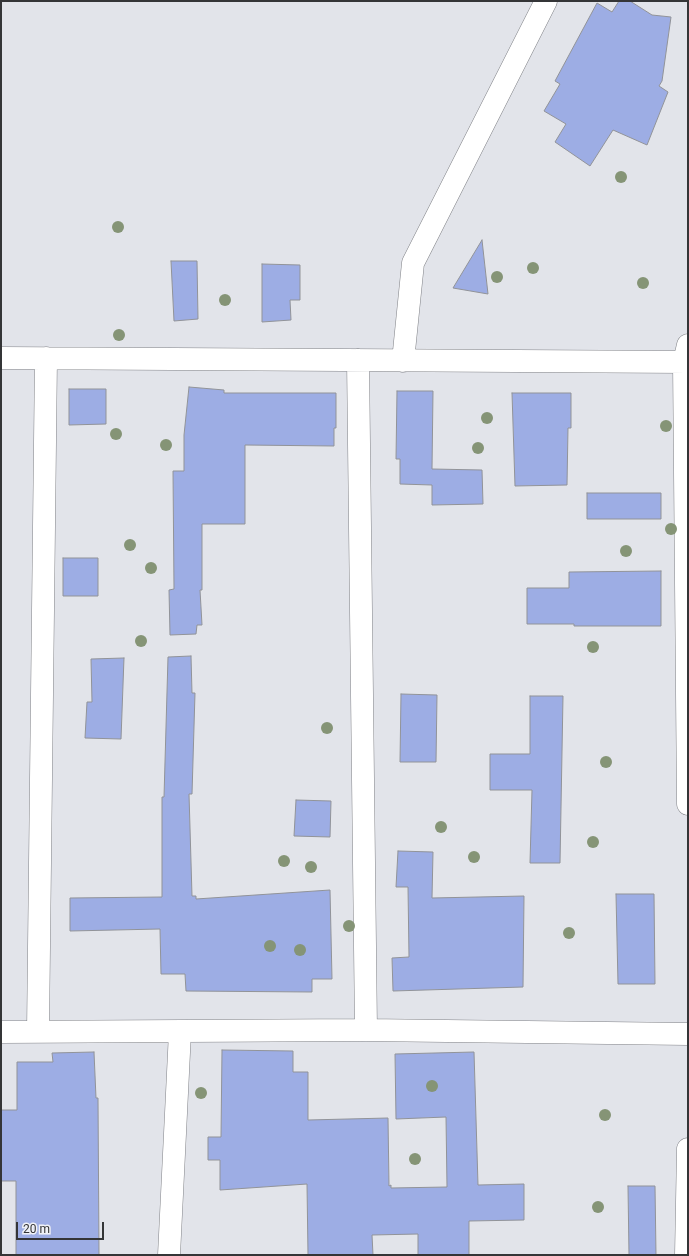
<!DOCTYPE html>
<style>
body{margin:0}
#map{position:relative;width:689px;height:1256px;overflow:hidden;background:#e2e4ea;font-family:Roboto,sans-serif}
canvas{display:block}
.frame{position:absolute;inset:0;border:2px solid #343537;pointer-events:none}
.scale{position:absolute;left:16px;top:1222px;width:88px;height:18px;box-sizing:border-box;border:2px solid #343537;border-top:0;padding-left:5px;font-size:12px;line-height:14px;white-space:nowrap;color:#343537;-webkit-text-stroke:3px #eff1f7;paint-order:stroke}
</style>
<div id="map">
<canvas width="689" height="1256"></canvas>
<div class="frame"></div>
<div class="scale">20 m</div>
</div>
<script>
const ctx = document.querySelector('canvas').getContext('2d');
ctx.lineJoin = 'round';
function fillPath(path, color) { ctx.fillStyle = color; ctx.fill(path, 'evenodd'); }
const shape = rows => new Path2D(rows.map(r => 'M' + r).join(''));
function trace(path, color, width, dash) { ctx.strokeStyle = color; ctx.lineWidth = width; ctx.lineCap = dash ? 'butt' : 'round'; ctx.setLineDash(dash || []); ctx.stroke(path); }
const building = shape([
 [619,1,630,1,652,15,671,17,662,81,659,86,668,92,647,145,613,130,590,166,555,142,566,124,544,111,560,84,555,81,597,3,612,12,619,1],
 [482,240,488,294,453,288,482,240],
 [171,261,197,261,198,319,174,321,171,261],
 [262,264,300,265,300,300,290,300,291,320,262,322,262,264],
 [189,387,224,390,224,393,336,393,336,428,334,428,334,446,245,445,245,524,202,524,202,590,200,590,202,625,197,625,196,634,170,635,169,590,174,589,173,471,184,471,184,435,189,387],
 [69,389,106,389,106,424,69,425,69,389],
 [397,391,433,391,432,469,482,470,483,504,432,505,432,485,400,484,400,459,396,459,397,391],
 [512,393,571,393,571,428,568,428,567,485,515,486,512,393],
 [587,493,661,493,661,519,587,519,587,493],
 [63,558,98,558,98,596,63,596,63,558],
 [661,571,661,626,574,626,574,624,527,624,527,588,569,588,569,572,661,571],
 [191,656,192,693,195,693,192,794,189,794,192,896,196,896,196,899,330,890,332,979,312,979,312,992,186,991,185,974,161,974,160,929,70,931,70,898,162,897,162,797,164,797,168,657,191,656],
 [124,658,121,739,85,738,87,702,92,702,91,659,124,658],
 [401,694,437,695,436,762,400,762,401,694],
 [530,696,563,696,560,863,530,863,532,790,490,790,490,754,530,754,530,696],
 [296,800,331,801,330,837,294,836,296,800],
 [398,851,433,852,432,898,524,896,523,987,393,991,392,958,409,957,408,887,396,887,398,851],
 [616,894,654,894,655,984,618,984,616,894],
 [222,1050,293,1051,293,1072,308,1072,308,1120,388,1118,389,1186,391,1185,391,1188,447,1187,446,1117,396,1119,395,1054,474,1052,478,1185,524,1184,524,1220,469,1221,469,1255,418,1255,418,1234,372,1235,373,1255,308,1255,307,1184,220,1190,220,1160,208,1160,208,1137,221,1137,222,1050],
 [94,1052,96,1098,98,1098,99,1255,16,1255,16,1181,1,1181,1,1110,17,1110,17,1062,53,1062,52,1053,94,1052],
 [628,1186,655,1186,656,1255,629,1255,628,1186]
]);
fillPath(building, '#9dade4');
trace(building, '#919398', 1);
const minor = shape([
 [688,345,684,362,688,804],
 [1,358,688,362],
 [358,360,366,1030],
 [403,361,413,263,546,1],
 [38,1031,46,358],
 [1,1032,366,1030,688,1034],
 [169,1255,180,1032],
 [686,1255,688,1149]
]);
trace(minor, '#808287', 23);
trace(minor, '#fff', 22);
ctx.fillStyle = '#859476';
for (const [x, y] of [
 [621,177],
 [118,227],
 [533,268],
 [497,277],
 [643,283],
 [225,300],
 [119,335],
 [487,418],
 [666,426],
 [116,434],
 [166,445],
 [478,448],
 [671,529],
 [130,545],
 [626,551],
 [151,568],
 [141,641],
 [593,647],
 [327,728],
 [606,762],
 [441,827],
 [593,842],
 [474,857],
 [284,861],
 [311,867],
 [349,926],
 [569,933],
 [270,946],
 [300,950],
 [432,1086],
 [201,1093],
 [605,1115],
 [415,1159],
 [598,1207]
]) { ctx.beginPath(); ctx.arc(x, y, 6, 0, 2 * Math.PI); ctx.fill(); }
</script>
